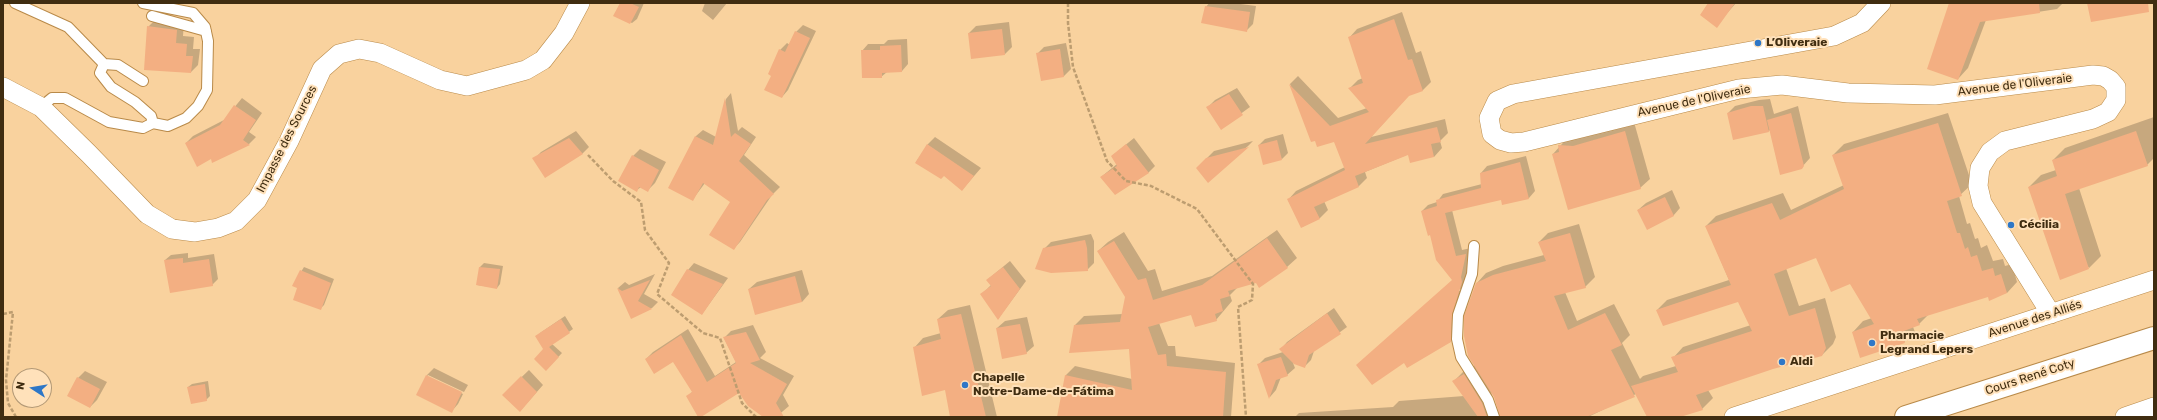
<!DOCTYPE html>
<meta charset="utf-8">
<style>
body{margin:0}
#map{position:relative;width:2157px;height:420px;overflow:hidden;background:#f9d29e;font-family:Rubik,sans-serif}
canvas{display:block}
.frame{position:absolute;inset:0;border:4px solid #402d11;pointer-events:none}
.north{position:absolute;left:12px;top:368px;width:40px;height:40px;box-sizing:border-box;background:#ffe1ba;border:1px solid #b39976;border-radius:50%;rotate:282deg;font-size:11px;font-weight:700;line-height:16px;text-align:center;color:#402d11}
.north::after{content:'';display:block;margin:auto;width:14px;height:18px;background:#2e77c7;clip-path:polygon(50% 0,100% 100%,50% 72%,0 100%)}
</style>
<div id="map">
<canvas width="2157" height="420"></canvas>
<div class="frame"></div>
<div class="north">N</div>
</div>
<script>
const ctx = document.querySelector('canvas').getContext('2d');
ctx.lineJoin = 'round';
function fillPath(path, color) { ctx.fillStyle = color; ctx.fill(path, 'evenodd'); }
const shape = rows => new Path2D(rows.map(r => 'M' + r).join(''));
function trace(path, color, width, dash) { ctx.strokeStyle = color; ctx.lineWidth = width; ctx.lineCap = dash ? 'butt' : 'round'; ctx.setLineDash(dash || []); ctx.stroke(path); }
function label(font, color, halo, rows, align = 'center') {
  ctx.font = font + ' Rubik,sans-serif'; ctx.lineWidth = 4; ctx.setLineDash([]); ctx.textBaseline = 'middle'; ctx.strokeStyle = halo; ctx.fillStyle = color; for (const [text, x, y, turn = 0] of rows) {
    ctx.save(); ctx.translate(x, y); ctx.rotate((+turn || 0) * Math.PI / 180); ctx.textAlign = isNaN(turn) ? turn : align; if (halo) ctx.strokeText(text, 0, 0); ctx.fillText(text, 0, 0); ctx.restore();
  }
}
fillPath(shape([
 [621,3,644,3,637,19,632,23,615,15],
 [705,3,727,3,713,20,702,11],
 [1209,3,1233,3,1256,6,1253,24,1246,31,1206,7],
 [1710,3,1736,3,1716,26],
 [1950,3,2063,3,2057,9,1986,20,1968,68,1958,79],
 [1402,12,1416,53,1421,51,1431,82,1423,90,1409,95,1371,137,1445,119,1448,133,1440,141,1442,148,1434,157,1409,154,1365,172,1367,178,1359,186,1324,201,1328,210,1320,218,1302,227,1288,200,1296,191,1345,167,1334,140,1312,141,1290,84,1298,76,1338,118,1367,108,1350,88,1358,80,1363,78,1349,38,1357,29],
 [155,20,184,23,183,36,194,37,193,49,200,49,198,65,191,72,148,27],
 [1009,22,1012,47,1005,54,969,33,976,26],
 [803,25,816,31,788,90,782,97,773,75,780,50,787,43,790,45,796,32],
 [907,39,908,64,902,71,887,72,881,77,862,51,868,44,884,44,888,40],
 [1066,43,1071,69,1064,76,1042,80,1037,54,1044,47],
 [1237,88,1250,107,1221,128,1208,107,1215,100],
 [731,93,738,131,742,127,756,137,744,155,780,187,772,195,740,242,734,248,731,202,705,183,693,199,670,187,696,136,703,130,716,137,726,99],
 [242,98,262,113,249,132,256,137,249,144,212,161,212,158,186,143,193,136,224,120],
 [1770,99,1774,114,1798,106,1810,158,1801,168,1770,130,1769,131,1728,113,1735,106,1759,100],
 [1948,113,1972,184,1959,196,1967,224,1970,223,1975,239,1978,238,1981,248,1987,245,1993,261,2003,259,2005,266,2012,264,2017,282,2007,293,1989,295,1929,314,1919,324,1913,327,1915,332,1904,342,1853,332,1863,321,1872,318,1850,283,1817,257,1786,268,1799,306,1825,298,1836,337,1833,344,1822,355,1773,368,1708,390,1713,398,1702,409,1677,417,1648,417,1636,394,1588,417,1289,417,1295,417,1299,413,1393,407,1399,401,1464,396,1454,381,1463,372,1475,365,1477,283,1486,273,1503,266,1544,255,1539,242,1548,233,1579,224,1595,277,1585,287,1565,292,1577,321,1614,304,1630,335,1622,343,1640,379,1643,376,1676,366,1673,358,1683,347,1751,325,1739,301,1657,310,1667,300,1729,280,1706,226,1716,216,1783,193,1791,210,1844,185,1833,155,1844,144],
 [1491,392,1495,397,1500,413,1497,410],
 [2154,117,2154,158,2147,165,2079,188,2101,256,2089,268,2029,187,2041,175,2056,170,2053,160,2065,148],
 [1634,122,1650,179,1640,188,1553,154,1569,136],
 [576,131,589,147,582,154,534,159,541,152],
 [1283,134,1288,153,1282,159,1259,145,1265,139],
 [935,137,981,168,962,190,944,175,916,162,928,144],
 [1134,138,1155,166,1148,173,1101,177,1117,164,1112,156],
 [1253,141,1248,146,1208,181,1204,161,1214,151],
 [640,149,666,162,655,183,648,190,641,187,637,190,633,156],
 [1526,156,1535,191,1529,198,1503,204,1502,199,1452,210,1462,250,1471,248,1457,335,1450,342,1405,362,1357,365,1453,280,1422,211,1428,205,1437,202,1443,194,1482,184,1481,173,1487,166],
 [1458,287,1461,290,1457,292],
 [1672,190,1680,208,1673,216,1638,210,1646,203],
 [1277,230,1297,258,1287,267,1259,286,1256,282,1238,287,1230,295,1232,301,1216,320,1192,313,1159,323,1168,346,1175,346,1176,356,1235,363,1231,417,1058,417,1066,375,1075,366,1132,379,1130,348,1075,325,1084,316,1123,314,1126,297,1098,251,1108,242,1124,232,1148,271,1155,269,1162,291,1212,276],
 [1091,234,1094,241,1094,263,1087,270,1044,249,1051,242],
 [188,253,188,258,214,254,218,279,212,285,165,260,171,255],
 [1010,261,1026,281,998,319,982,294,991,285,987,280],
 [484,263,503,266,500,284,497,288,477,285,480,267],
 [694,263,728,278,702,314,688,270],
 [304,267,334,279,324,305,320,309,298,287,293,285],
 [802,270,809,294,802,302,749,289,757,282],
 [655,274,644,294,658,302,652,308,632,317,618,288,625,282,629,285],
 [970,305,997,417,951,417,946,389,914,348,923,338,941,333,938,319,948,310],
 [1334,308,1347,327,1314,351,1311,360,1305,366,1293,363,1295,368,1287,375,1281,377,1276,390,1270,397,1258,365,1265,358,1283,352,1281,349,1287,342],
 [565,316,573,329,552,344,562,353,546,370,544,349,540,333],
 [1027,317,1034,346,1026,353,997,328,1005,321],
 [753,325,766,352,760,358,794,376,783,395,789,406,776,417,765,417,739,391,688,396,693,391,673,361,646,359,653,352,688,329,715,376,736,362,724,338,731,331],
 [434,368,468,385,464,392,428,375,428,377,463,394,458,404,451,412,427,375],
 [529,370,543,385,520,411,503,395],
 [85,371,107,382,97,400,90,407,78,378],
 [208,381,210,396,206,400,188,387,192,384]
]), '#0003');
fillPath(shape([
 [620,3,630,3,639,7,630,24,613,16],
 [1708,3,1735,3,1717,28,1700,15],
 [1949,3,2039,3,2040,13,1980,22,1958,80,1927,69],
 [2087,3,2148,3,2149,12,2091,22],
 [1205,6,1250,12,1247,32,1201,23],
 [1394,19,1408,60,1412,59,1423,91,1409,96,1365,144,1437,127,1441,142,1431,144,1434,157,1410,163,1408,155,1355,176,1359,187,1314,207,1320,219,1301,228,1287,199,1345,170,1334,142,1317,147,1315,141,1311,142,1289,84,1330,126,1369,112,1348,88,1363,83,1348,37],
 [147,26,177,30,176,43,187,44,186,56,193,56,191,73,144,70],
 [1002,29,1005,55,971,59,968,33],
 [795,31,810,38,782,98,764,90,771,76,768,74,779,49,785,52],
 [901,45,902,72,882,73,882,78,862,78,861,50,880,50,880,46],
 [1060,49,1064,77,1041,81,1036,53],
 [1229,94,1243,115,1221,130,1206,107],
 [725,98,731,137,735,133,751,144,739,161,774,194,767,200,734,250,709,235,730,202,703,183,693,201,668,188,695,136,713,145],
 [234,105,256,120,243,140,250,145,212,163,211,159,197,167,185,143,220,125],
 [1751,106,1763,106,1769,132,1733,140,1727,113],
 [1791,113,1804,166,1802,169,1780,175,1767,120],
 [1938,123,1962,196,1947,201,1957,233,1960,233,1965,249,1968,247,1971,257,1977,255,1982,271,1993,268,1995,276,2001,274,2007,293,1989,301,1988,297,1917,319,1920,325,1901,332,1905,343,1860,358,1852,332,1874,324,1850,284,1831,292,1816,258,1774,274,1789,316,1815,308,1826,348,1822,356,1773,369,1696,395,1703,410,1680,417,1647,417,1631,386,1678,372,1671,357,1752,331,1738,302,1663,326,1656,310,1731,285,1705,226,1772,203,1780,220,1844,189,1832,155],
 [1625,131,1641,189,1568,210,1552,154,1559,152,1558,145,1573,146],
 [2136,131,2148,166,2065,194,2089,269,2060,280,2028,187,2057,176,2052,160],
 [569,138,583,154,545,178,532,158],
 [1277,140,1282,160,1263,165,1258,145],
 [927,144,974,176,962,191,944,176,941,179,915,163],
 [1126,144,1149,173,1115,195,1100,177,1117,166,1111,156],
 [1249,147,1208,183,1196,168,1206,158],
 [632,155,659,170,648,192,639,187,637,192,618,181],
 [1520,162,1529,199,1502,205,1501,200,1445,213,1456,256,1466,254,1461,277,1462,282,1452,315,1451,342,1407,368,1404,363,1372,385,1356,365,1452,280,1436,260,1430,235,1428,236,1421,211,1437,206,1436,200,1481,188,1480,173],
 [1665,197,1674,216,1647,230,1637,210],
 [1570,233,1586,288,1554,296,1568,330,1605,313,1622,345,1611,350,1635,397,1586,417,1500,417,1494,397,1468,356,1464,336,1464,316,1476,283,1493,275,1546,261,1538,242],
 [1267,238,1288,268,1259,288,1256,283,1228,291,1230,296,1220,299,1223,311,1215,314,1217,321,1195,327,1191,315,1148,327,1158,355,1166,354,1167,366,1226,372,1223,417,1057,417,1065,375,1132,390,1129,349,1069,353,1074,325,1120,322,1125,297,1097,251,1114,241,1138,280,1146,278,1153,300,1202,285],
 [1085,240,1087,248,1088,271,1051,273,1035,269,1043,248],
 [183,258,183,263,209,259,213,286,170,293,164,260],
 [479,267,500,269,497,289,476,285],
 [1003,267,1020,289,998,320,980,294,991,286,986,280],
 [687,269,723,284,702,315,671,295],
 [300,270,331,283,321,310,293,300,297,288,292,286],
 [795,276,802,302,755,315,748,289],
 [650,280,638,301,652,309,631,319,617,288,622,291],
 [1327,313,1341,334,1309,355,1305,368,1294,364,1279,349],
 [961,314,986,417,950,417,945,390,922,396,913,347,941,339,937,319],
 [561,319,570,333,549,347,559,357,546,371,534,359,543,349,535,336],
 [1020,324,1027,354,1002,359,996,328],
 [746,332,760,360,750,363,787,384,776,403,784,417,763,417,748,406,739,393,701,417,698,417,686,396,692,392,673,362,654,374,645,359,681,335,707,382,736,363,723,337],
 [1281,357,1288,376,1276,380,1269,399,1257,364],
 [1464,374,1482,403,1487,417,1478,417,1452,381],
 [426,375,462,392,452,413,416,395],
 [521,376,537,392,520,412,502,395],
 [77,377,100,389,90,408,67,396],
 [205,384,207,401,191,404,187,387]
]), '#f3af82');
const service = shape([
 [15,3,68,27,104,64],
 [143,3,193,13,205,27,208,41,207,90,198,106,186,118,168,126,153,123],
 [152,16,206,31],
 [41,107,52,98,65,98,109,122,143,128,153,123,151,116,135,102,111,87,100,73,104,64,118,65,143,81],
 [1474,246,1472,274,1458,315,1457,339,1461,357,1488,400,1494,417]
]);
const minor = shape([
 [1881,3,1862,23,1834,36,1513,94,1497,101,1489,118,1492,134,1500,140,1511,143,1524,142,1739,89,1782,85,1848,93,1935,95,2093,75,2103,76,2110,80,2116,87,2116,100,2108,112,2093,119,2005,141,1990,152,1980,168,1978,186,1982,203,2051,314],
 [3,87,41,107,89,154,147,214,172,229,195,232,218,228,236,221,257,200,289,141,322,69,339,54,359,49,380,53,440,80,467,86,526,70,543,60,564,33,580,3],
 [1734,417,2154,280],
 [2125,417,2154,407]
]);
const tertiary = shape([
 [1906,417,2154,338]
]);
trace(service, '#b98a49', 12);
trace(minor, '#b98a49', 20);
trace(tertiary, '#b98a49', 24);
trace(shape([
 [1068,3,1068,23,1073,67,1107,161,1126,181,1151,186,1197,209,1253,284,1252,300,1238,307,1246,417],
 [588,155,613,181,641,202,645,230,669,263,657,294,703,333,720,338,742,403,756,417],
 [3,314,13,312,6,380,8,403,16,417]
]), '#bd9d70', 2.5, [4, 2]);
trace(service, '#fff', 10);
trace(minor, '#fff', 19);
trace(tertiary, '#fff', 22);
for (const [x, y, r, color] of [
 [1758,43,4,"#2e77c7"],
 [2011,225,4,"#2e77c7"],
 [1872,343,4,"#2e77c7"],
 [1782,362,4,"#2e77c7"],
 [965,385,4,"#2e77c7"]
]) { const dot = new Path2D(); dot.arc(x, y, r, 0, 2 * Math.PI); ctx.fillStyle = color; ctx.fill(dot); trace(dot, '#ffe1ba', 1.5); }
label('bold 12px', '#402d11', '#ffe1ba', [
 ["L’Oliveraie",1766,43],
 ["Cécilia",2019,225],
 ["Pharmacie",1880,336],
 ["Legrand Lepers",1880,350],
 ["Aldi",1790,362],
 ["Chapelle",973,378],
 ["Notre-Dame-de-Fátima",973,392]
], 'left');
label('12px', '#402d11', '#ffe1ba', [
 ["Avenue de l'Oliveraie",2015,85,-7],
 ["Avenue de l'Oliveraie",1694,101,-12],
 ["Impasse des Sources",287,139,-63],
 ["Avenue des Alliés",2035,319,-18],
 ["Cours René Coty",2030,377,-18]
]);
</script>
